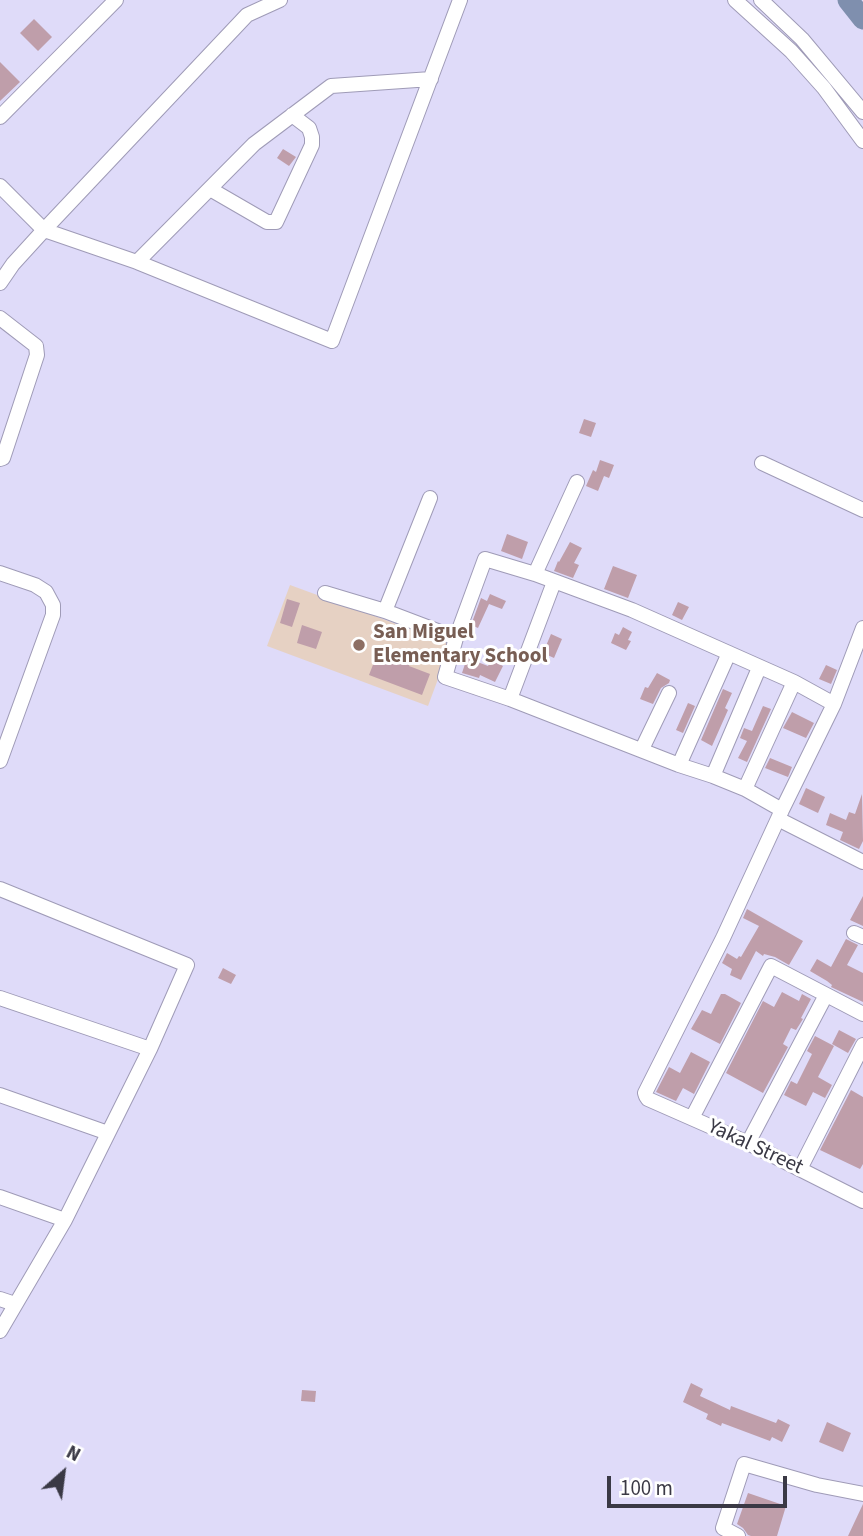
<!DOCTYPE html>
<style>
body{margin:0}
#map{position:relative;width:863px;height:1536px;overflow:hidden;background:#dfdbf9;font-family:"Source Sans 3",sans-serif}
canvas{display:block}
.north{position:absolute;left:28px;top:1438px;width:70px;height:70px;-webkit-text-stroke:5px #fff;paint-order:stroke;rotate:28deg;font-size:19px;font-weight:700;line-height:28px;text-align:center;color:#3a3945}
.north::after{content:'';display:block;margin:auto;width:24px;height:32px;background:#3a3945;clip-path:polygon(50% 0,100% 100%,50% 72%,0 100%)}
.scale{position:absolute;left:607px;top:1476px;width:180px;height:32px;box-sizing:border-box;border:4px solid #3a3945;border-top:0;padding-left:9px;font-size:21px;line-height:24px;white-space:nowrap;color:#3a3945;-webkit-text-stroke:5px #fff;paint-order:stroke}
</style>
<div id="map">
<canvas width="863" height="1536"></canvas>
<div class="north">N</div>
<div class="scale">100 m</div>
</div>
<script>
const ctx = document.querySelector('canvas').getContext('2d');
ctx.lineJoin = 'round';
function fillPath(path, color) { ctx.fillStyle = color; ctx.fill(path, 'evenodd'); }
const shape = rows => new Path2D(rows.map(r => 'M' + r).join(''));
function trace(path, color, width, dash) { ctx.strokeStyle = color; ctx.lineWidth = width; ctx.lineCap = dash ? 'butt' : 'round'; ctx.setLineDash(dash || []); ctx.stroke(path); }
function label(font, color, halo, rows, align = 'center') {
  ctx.font = font + ' "Source Sans 3",sans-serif'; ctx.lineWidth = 6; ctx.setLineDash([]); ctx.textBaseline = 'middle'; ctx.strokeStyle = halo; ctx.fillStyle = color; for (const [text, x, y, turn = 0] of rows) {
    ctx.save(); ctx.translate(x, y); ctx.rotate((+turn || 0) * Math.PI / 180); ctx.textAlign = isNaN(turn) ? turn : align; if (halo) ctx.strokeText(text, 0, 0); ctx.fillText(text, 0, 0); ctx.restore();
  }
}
fillPath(shape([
 [290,585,451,644,428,706,267,646]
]), '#e6d1c3');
trace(shape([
 [848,0,863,19]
]), '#7f8fae', 21);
fillPath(shape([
 [34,19,52,37,38,51,20,33],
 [0,62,20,82,0,101],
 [283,149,296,157,289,166,277,158],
 [584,419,596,423,591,437,579,433],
 [600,460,614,465,609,478,604,476,598,491,586,486,593,470,596,472],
 [507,534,528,542,522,559,501,551],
 [570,542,582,548,574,563,579,565,573,578,554,571,558,561,559,562],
 [613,566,637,575,628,598,604,589],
 [490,594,506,601,502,609,489,604,478,628,471,625,481,598,487,601],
 [287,599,300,603,292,627,280,623],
 [678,602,689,607,682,620,672,615],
 [302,625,322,632,316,649,297,643],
 [623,627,632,632,628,640,631,641,626,650,611,643,615,633,619,635],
 [551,634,562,639,554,658,543,653],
 [403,651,413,655,409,666,430,674,422,695,369,675,378,652,400,660],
 [467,658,488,666,491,660,503,666,495,682,480,675,479,678,462,673],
 [826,665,837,670,831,684,819,679],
 [657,673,670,680,669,683,661,688,653,704,640,699,645,687,648,688],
 [723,689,732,693,725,708,728,710,712,746,701,740],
 [688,703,695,706,683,733,676,730],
 [763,706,771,709,747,762,738,758,747,741,740,738,744,728,752,731],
 [792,712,814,723,806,738,783,728],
 [770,758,792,767,788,777,765,768],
 [806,788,825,797,818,813,799,804],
 [862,794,863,841,859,849,840,840,843,832,826,825,830,813,846,820,849,812,855,814],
 [863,896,863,926,850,920],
 [747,909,803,941,789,965,775,957,764,954,763,956,756,951,741,980,730,975,732,969,722,963,727,953,737,959,739,956,741,957,759,926,743,918],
 [846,939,858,945,847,965,863,973,863,1002,831,987,832,985,827,981,810,971,817,959,831,967],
 [223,968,236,975,231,984,218,978],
 [782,992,799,1001,802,994,811,999,801,1018,803,1019,796,1030,791,1028,783,1044,788,1047,763,1093,726,1073,763,1001,774,1007],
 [721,994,725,994,741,1003,720,1044,691,1029,702,1010,711,1014],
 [839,1030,856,1039,848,1053,832,1044],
 [815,1036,834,1046,818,1077,832,1085,825,1098,813,1092,806,1106,784,1095,791,1081,797,1084,812,1054,807,1051],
 [691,1052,710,1062,694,1094,683,1088,676,1101,656,1092,669,1067,680,1073],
 [851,1090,863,1097,863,1164,860,1169,820,1150],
 [691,1383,703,1389,700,1396,730,1410,731,1406,776,1423,778,1419,790,1425,782,1442,772,1437,770,1441,722,1423,721,1426,706,1419,708,1414,683,1402],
 [302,1390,316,1391,315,1402,301,1401],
 [827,1422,851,1433,843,1452,819,1442],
 [748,1493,786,1506,777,1536,751,1536,748,1535,743,1528,737,1524],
 [863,1504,863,1536,848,1536]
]), '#bf9eaa');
const minor = shape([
 [735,0,791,51,824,88,863,141],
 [761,0,802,39,863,112],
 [0,117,116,0],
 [0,186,44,230,137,262,332,341,460,0],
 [210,189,267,222,276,222,312,145,312,137,309,128,292,115],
 [137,262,254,144,331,86,431,79],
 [0,283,13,264,44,230,247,15,280,0],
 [0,318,36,346,37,355,3,458,0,459],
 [762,463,863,510],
 [0,573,35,585,46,592,53,605,53,615,0,761],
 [535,574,577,482],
 [325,593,385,611,456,638],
 [385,611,430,498],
 [510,699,554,582],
 [834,704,782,810,723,938,645,1093,646,1096,648,1099,748,1143,863,1201],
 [642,749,669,693],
 [679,765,729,653],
 [713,776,759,668],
 [745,789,794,682],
 [782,810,745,789,713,776,679,765,510,699,445,677,456,638,485,559,535,574,632,610,794,682,834,704,863,628],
 [778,819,863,862],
 [0,889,187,965,150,1049,65,1220,0,1331],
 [854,933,863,937],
 [0,998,150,1049],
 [0,1095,108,1133],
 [692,1118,771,966,863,1014],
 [748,1143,826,995],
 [800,1169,863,1045],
 [0,1197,65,1220],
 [0,1299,15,1304],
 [738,1536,723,1528,744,1464,817,1485,863,1494]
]);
trace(minor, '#9f9bb7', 16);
trace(minor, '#fff', 14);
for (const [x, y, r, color] of [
 [359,645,7,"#8d6e63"]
]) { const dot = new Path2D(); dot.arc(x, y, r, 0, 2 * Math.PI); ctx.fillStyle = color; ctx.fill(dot); trace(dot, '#fff', 2.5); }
label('bold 21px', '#785e54', '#fff', [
 ["San Miguel",373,633],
 ["Elementary School",373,657]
], 'left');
label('21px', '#3a3945', '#fff', [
 ["Yakal Street",755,1148,25]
]);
</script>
